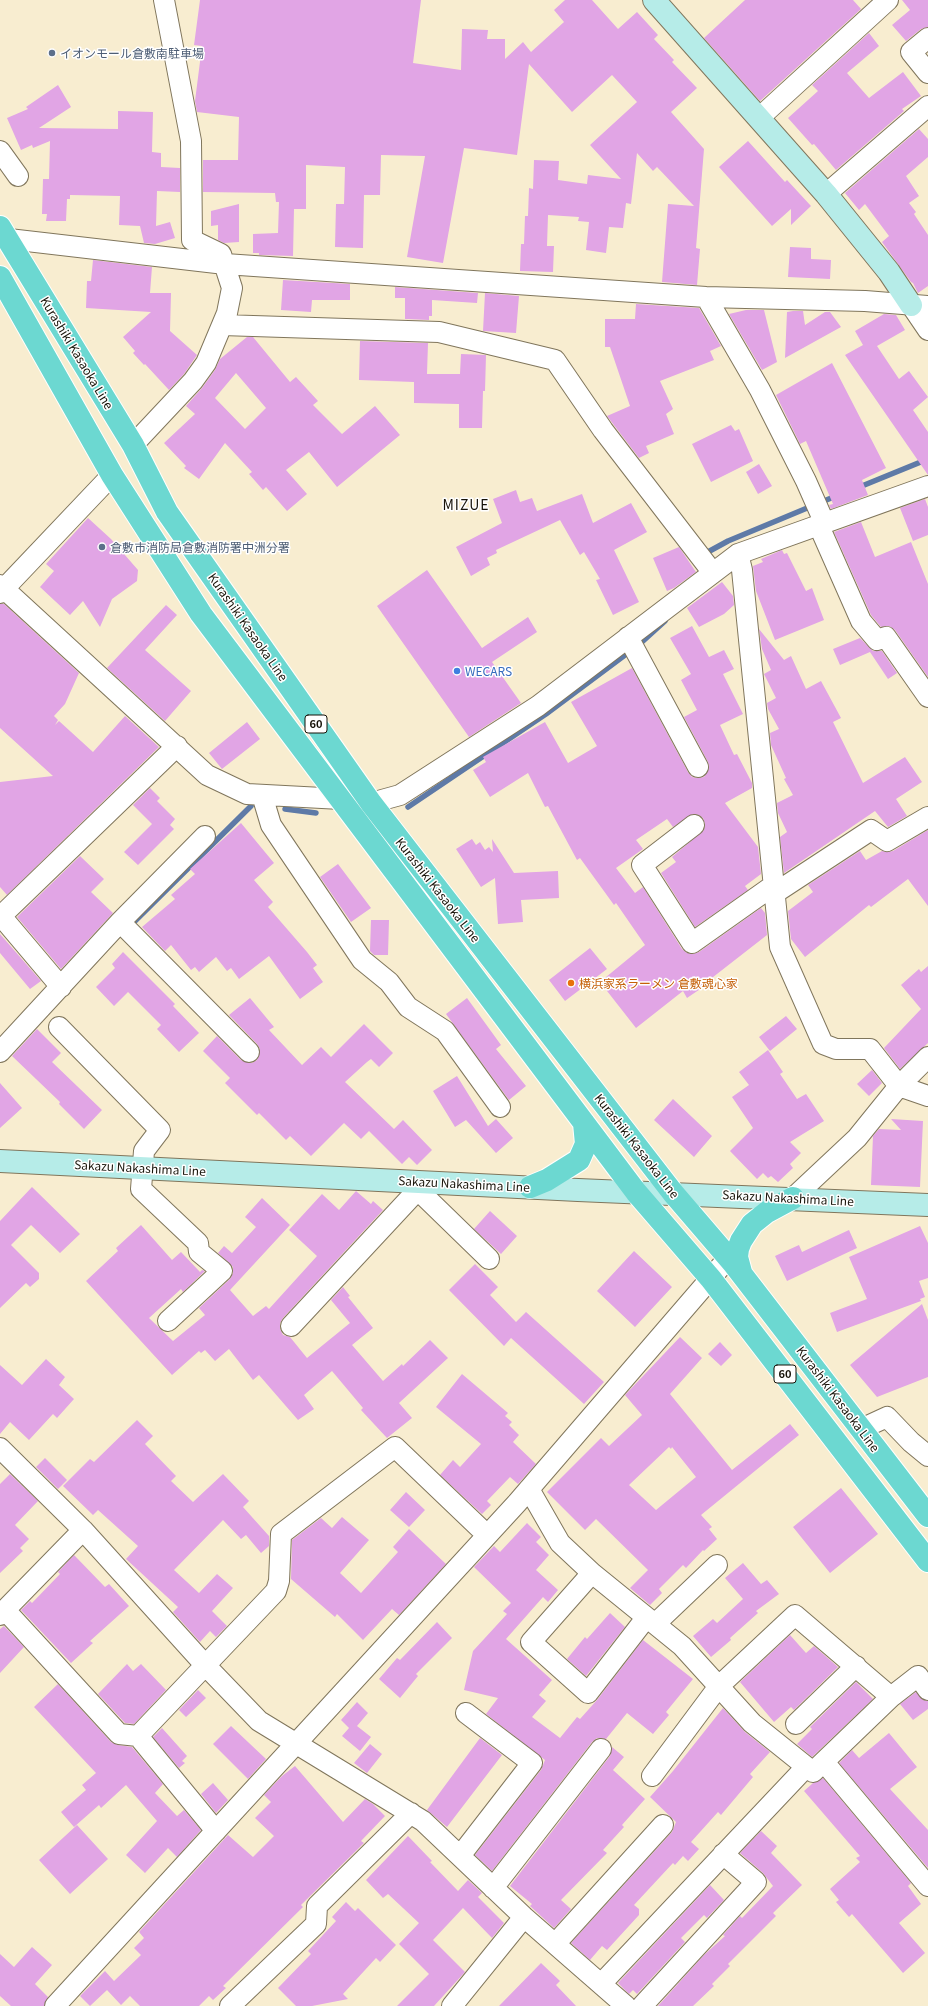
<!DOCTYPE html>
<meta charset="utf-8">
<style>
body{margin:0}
canvas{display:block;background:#f8edd0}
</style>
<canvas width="928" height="2006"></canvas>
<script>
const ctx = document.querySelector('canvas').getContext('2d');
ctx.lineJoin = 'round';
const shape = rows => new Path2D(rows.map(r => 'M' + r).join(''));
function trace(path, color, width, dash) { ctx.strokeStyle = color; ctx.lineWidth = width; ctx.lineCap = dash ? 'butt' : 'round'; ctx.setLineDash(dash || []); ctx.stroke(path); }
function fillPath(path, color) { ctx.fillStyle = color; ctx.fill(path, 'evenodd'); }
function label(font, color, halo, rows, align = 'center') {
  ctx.font = font + ' Georgia,"Noto Sans JP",serif'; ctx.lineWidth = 3; ctx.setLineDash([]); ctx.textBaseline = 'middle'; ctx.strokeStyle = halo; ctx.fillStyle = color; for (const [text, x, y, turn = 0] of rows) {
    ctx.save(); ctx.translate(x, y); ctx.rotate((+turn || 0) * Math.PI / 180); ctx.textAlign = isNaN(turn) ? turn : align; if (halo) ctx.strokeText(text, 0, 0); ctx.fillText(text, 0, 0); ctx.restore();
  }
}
trace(shape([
 [857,488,928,459],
 [706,553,728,541,836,496],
 [643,641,665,621],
 [408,807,546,714,629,652],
 [285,809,316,813],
 [135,921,251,806]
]), '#5e7aa7', 5.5);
fillPath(shape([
 [200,0,421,0,413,63,461,70,462,29,488,30,487,39,505,39,505,59,523,42,531,52,564,22,554,10,565,0,592,0,618,29,637,12,658,35,654,39,674,60,672,62,697,88,671,112,704,149,696,248,700,249,697,285,662,282,668,204,694,206,657,167,653,171,637,153,631,204,626,203,623,228,609,227,606,253,586,250,589,222,578,221,579,217,548,215,547,246,554,246,553,272,520,271,521,244,524,244,525,216,528,216,529,188,533,189,534,160,559,161,558,180,587,184,588,175,621,179,590,145,637,102,612,75,572,112,529,64,517,155,464,148,443,263,407,257,425,156,381,155,380,195,364,195,363,248,335,247,336,204,344,204,345,167,306,165,306,209,294,209,293,256,259,255,259,253,253,253,253,234,278,233,279,202,276,202,275,193,203,192,203,160,238,160,239,117,197,112,195,101,202,46,194,45],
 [745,0,853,0,861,9,760,101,704,38],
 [902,0,928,0,928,27,921,29,906,41,892,25,910,10],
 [869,33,879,46,847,73,869,98,903,72,921,96,902,109,904,111,836,170,814,144,812,145,788,118,818,91,812,85],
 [58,85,71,107,39,128,118,129,118,111,153,112,152,152,161,153,161,167,180,168,180,192,157,191,156,226,170,222,175,238,155,244,144,243,140,226,119,225,120,196,70,195,70,199,67,199,66,221,46,221,47,214,42,214,43,179,49,179,50,141,33,148,32,145,21,150,7,118,28,109,26,107],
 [919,129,928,139,928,157,906,176,919,196,909,203,916,212,914,214,928,235,928,286,918,293,913,283,911,282,882,242,889,236,865,204,859,210,845,193],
 [748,141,785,182,787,180,811,206,791,225,791,209,772,226,719,167],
 [239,204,239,242,224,243,218,240,218,225,211,226,211,211],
 [790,247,811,248,811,259,831,260,830,279,788,277],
 [93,260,152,267,150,293,171,293,170,331,197,355,184,374,169,390,145,364,144,365,133,353,135,351,123,337,151,312,86,308,87,281,91,281],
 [283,280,350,284,350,300,312,300,311,312,281,310],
 [395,287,478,293,477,303,432,300,432,316,429,316,429,320,405,319,405,298,395,298],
 [485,293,519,296,516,333,483,331],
 [636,304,699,308,721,346,710,351,714,360,660,381,673,409,666,414,674,434,646,446,649,453,639,458,607,416,630,406,610,347,605,347,605,319,635,319],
 [746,310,764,310,777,362,762,370,729,314],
 [793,311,803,311,805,325,825,312,830,312,841,327,785,358,787,312],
 [884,314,896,315,905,330,877,346,899,379,909,371,928,397,913,410,928,432,928,475,845,355,863,345,855,331],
 [247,337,253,337,290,382,296,377,318,401,313,405,342,434,375,406,400,435,337,487,309,452,286,470,307,494,287,511,266,487,263,490,249,474,252,472,225,443,199,479,184,468,186,466,164,443,195,414,186,406,202,388,215,370,220,359],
 [236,373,266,408,245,429,215,398],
 [360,341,428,343,427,374,460,374,461,354,486,355,485,391,483,391,482,428,459,428,459,404,414,403,414,382,359,380],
 [832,363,886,468,862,480,868,495,831,509,829,505,833,504,806,441,800,444,776,395],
 [731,425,735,431,739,429,753,461,711,482,692,444],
 [759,464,772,486,758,494,746,472],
 [516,490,520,502,532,498,537,511,582,494,593,523,631,503,647,532,614,550,639,602,613,615,596,580,600,579,584,552,580,555,560,520,496,550,497,553,487,558,490,565,471,576,456,547,502,523,493,499],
 [925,499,928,507,928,535,913,541,900,508],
 [88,518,111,539,138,570,137,581,112,599,100,627,83,601,70,615,40,587,54,571,46,564],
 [861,522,875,557,911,542,928,584,928,677,895,630,889,626,881,627,871,615,834,532],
 [679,547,696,572,674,588,667,591,653,558],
 [782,550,784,554,787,553,806,591,812,588,824,620,775,640,756,591,753,566,763,562,761,559],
 [427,570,482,648,528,617,537,632,492,662,521,703,469,737,377,606],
 [722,582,733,596,734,605,724,614,699,627,687,608],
 [0,604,4,604,79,673,65,704,54,716,58,720,55,725,59,721,93,752,125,716,159,747,7,895,0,887,0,782,53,776,0,728],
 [166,605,177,615,145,650,191,691,165,721,107,668],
 [692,626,709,657,724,650,734,669,723,674,743,714,720,725,734,755,737,754,752,783,752,788,725,803,758,847,761,874,745,886,748,890,695,927,661,873,676,862,672,857,704,830,705,824,703,818,699,815,693,814,673,827,667,819,636,840,643,849,616,868,635,893,643,887,682,949,687,953,693,954,699,952,761,908,765,913,767,935,708,981,709,983,687,998,683,991,636,1028,600,982,645,945,616,903,614,905,580,858,577,860,548,806,545,807,528,773,490,797,473,770,486,762,483,757,545,722,568,763,597,746,571,702,632,668,688,772,692,777,697,778,704,777,709,768,708,762,684,717,697,710,681,680,691,674,670,638],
 [759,629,784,660,791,656,806,689,821,681,841,718,833,722,863,783,905,757,922,782,896,799,907,816,888,827,875,811,784,873,780,837,787,832,778,813,777,803,793,795,784,779,786,778,771,745,770,733,779,729,768,709,767,703,776,698,764,674,771,670,762,649],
 [860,638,873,651,882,651,897,673,888,679,870,652,840,665,833,649],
 [247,722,260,739,222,769,209,753],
 [150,788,160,798,157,801,175,819,170,825,174,829,138,865,124,852,152,824,133,805],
 [241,823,274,863,254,880,273,902,268,907,307,952,317,965,313,968,323,982,300,999,269,956,239,979,231,968,227,971,216,957,199,972,195,967,191,970,171,945,165,951,142,927,175,899,171,895,195,874,190,869],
 [928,830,928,906,908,879,871,907,869,905,805,957,791,939,788,911,813,892,808,885,860,851,866,860,882,851,887,852,893,851],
 [472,839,476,845,480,842,485,850,489,847,493,852,492,839,514,873,558,871,559,898,521,900,523,922,498,924,495,878,481,887,456,849],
 [80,856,104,879,91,892,113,913,61,969,17,917],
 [338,864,371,908,351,922,320,877],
 [371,920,389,920,388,955,374,955,370,951],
 [0,934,41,981,30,989,0,953],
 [590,948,607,969,565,1001,549,980],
 [123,952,175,1004,173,1006,199,1033,179,1052,157,1029,161,1025,128,992,114,1006,96,987,115,968,112,964],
 [928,966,928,1043,900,1069,884,1048,921,1009,901,985,919,969,921,972],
 [250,998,274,1027,269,1030,302,1065,321,1047,331,1057,364,1024,393,1053,379,1067,371,1059,367,1062,345,1082,394,1129,403,1120,432,1150,417,1165,409,1157,402,1164,369,1131,361,1139,344,1123,311,1156,290,1136,286,1140,259,1113,257,1115,225,1083,230,1078,203,1051,217,1036,241,1060,252,1063,257,1060,260,1049,257,1044,229,1015],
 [467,998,501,1045,496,1049,526,1086,509,1100,446,1014],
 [786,1016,797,1029,770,1051,759,1037],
 [37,1029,61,1053,52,1062,102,1110,84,1129,59,1104,60,1102,12,1056],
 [768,1050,783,1072,780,1074,797,1099,806,1094,824,1121,790,1142,801,1153,790,1164,793,1168,778,1182,771,1176,768,1178,763,1173,757,1179,730,1151,753,1128,732,1097,749,1085,739,1072],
 [872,1070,882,1083,869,1096,857,1084],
 [457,1076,488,1126,496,1119,513,1138,496,1153,466,1120,455,1127,433,1091],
 [0,1083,22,1108,0,1128],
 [673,1099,712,1136,694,1157,654,1120],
 [891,1119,923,1121,920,1187,871,1185,873,1136,879,1129,901,1130],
 [32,1187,80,1234,60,1253,31,1225,11,1245,39,1273,39,1279,30,1287,26,1283,0,1308,0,1221],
 [356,1191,371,1204,373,1201,383,1210,283,1318,280,1323,280,1329,283,1335,290,1337,307,1358,350,1323,331,1300,343,1287,350,1296,348,1297,373,1328,352,1345,383,1381,402,1364,403,1366,430,1340,448,1358,399,1403,412,1418,387,1438,361,1410,363,1408,332,1371,304,1395,314,1409,298,1420,259,1375,253,1380,229,1349,215,1361,205,1350,201,1353,199,1351,172,1375,86,1281,118,1251,116,1248,141,1225,172,1260,181,1252,200,1272,202,1270,205,1271,183,1292,181,1289,149,1318,173,1341,205,1315,199,1308,230,1279,233,1273,233,1267,218,1253,224,1246,232,1253,256,1227,245,1217,262,1198,290,1225,230,1290,253,1316,266,1306,269,1309,317,1256,289,1230,322,1194,339,1210],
 [490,1211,517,1236,501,1254,474,1229],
 [920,1226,928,1243,928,1278,919,1281,925,1297,920,1299,921,1301,837,1332,830,1313,867,1299,849,1257],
 [849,1230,857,1248,787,1281,775,1256,799,1245,802,1252],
 [634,1251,672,1287,635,1327,597,1291],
 [475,1264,498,1287,490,1295,516,1322,526,1312,604,1382,584,1404,511,1338,504,1346,449,1290],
 [922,1304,928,1320,928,1377,877,1397,850,1365],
 [680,1337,702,1358,670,1394,732,1470,790,1424,799,1435,701,1515,712,1527,709,1529,717,1539,704,1551,703,1550,686,1568,683,1565,659,1589,662,1593,650,1605,630,1588,648,1570,596,1519,585,1530,547,1492,601,1438,609,1446,642,1415,625,1395],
 [669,1447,671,1449,672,1447,696,1477,656,1510,629,1485],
 [720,1342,732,1355,721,1366,708,1354],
 [46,1359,65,1377,59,1385,74,1399,57,1418,53,1414,29,1440,10,1422,0,1434,0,1365,22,1385],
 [462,1374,508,1413,505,1416,512,1422,509,1425,519,1435,513,1442,536,1464,518,1484,510,1477,487,1501,491,1505,482,1514,440,1475,453,1460,460,1467,481,1444,436,1407],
 [137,1420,153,1436,145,1444,176,1476,171,1481,193,1502,223,1474,249,1501,243,1507,269,1536,269,1546,261,1553,246,1535,241,1539,223,1520,174,1570,199,1593,217,1574,233,1588,212,1611,227,1626,216,1637,210,1631,200,1642,173,1612,178,1607,126,1559,138,1546,98,1510,93,1515,63,1486,90,1459,94,1462],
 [45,1458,67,1480,58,1489,36,1467],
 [10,1474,38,1501,15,1525,29,1539,20,1548,23,1551,0,1573,0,1484],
 [841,1488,878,1534,830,1573,793,1527],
 [406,1492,425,1510,409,1527,390,1510],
 [342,1517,369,1540,340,1573,361,1593,398,1552,393,1547,409,1529,446,1564,399,1615,392,1609,363,1640,337,1614,335,1617,291,1579,292,1540,321,1518,332,1528],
 [527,1523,541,1537,536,1542,549,1555,536,1570,558,1590,548,1602,543,1597,506,1639,552,1680,539,1695,546,1701,532,1717,560,1738,577,1717,580,1719,597,1700,643,1640,693,1679,666,1712,669,1715,653,1734,627,1713,606,1739,597,1738,592,1742,492,1871,475,1855,541,1770,545,1760,486,1714,498,1698,464,1690,473,1651,507,1614,503,1611,511,1603,474,1567,494,1546,500,1552],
 [74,1555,105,1587,109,1584,129,1606,90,1641,93,1643,71,1663,21,1610,30,1601,32,1603,60,1574,58,1572],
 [743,1563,761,1584,767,1580,779,1594,756,1611,758,1613,730,1638,731,1640,711,1657,693,1636,713,1619,717,1623,743,1599,725,1578],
 [610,1613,625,1627,586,1676,567,1659,585,1637,587,1639],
 [437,1622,452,1638,416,1674,418,1676,400,1698,379,1679,397,1658,400,1660],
 [4,1626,24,1647,0,1673,0,1629],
 [790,1635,806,1653,814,1646,838,1667,794,1710,791,1707,774,1722,740,1682],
 [127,1664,133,1671,141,1664,166,1690,134,1724,125,1723,98,1694],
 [856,1682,873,1699,812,1757,797,1744,812,1729,810,1727],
 [58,1684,111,1742,118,1745,132,1747,163,1784,155,1793,177,1816,184,1810,201,1830,177,1857,168,1848,145,1873,126,1855,157,1821,126,1785,101,1808,99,1805,74,1827,61,1812,86,1790,82,1785,96,1773,34,1707],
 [198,1690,206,1698,186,1717,179,1710],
 [916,1692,923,1700,928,1701,928,1709,913,1720,900,1704],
 [357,1702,368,1713,357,1726,371,1737,360,1751,342,1736,349,1728,341,1720],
 [723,1708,745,1732,770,1752,750,1774,753,1777,721,1815,718,1812,691,1842,699,1849,688,1861,683,1856,675,1865,673,1863,634,1905,639,1909,639,1915,607,1950,602,1946,590,1960,571,1943,672,1832,676,1822,650,1797,673,1771],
 [231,1726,266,1759,248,1779,213,1744],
 [162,1728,187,1756,182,1761,185,1763,179,1768,153,1737],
 [889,1733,917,1767,890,1789,928,1830,928,1868,839,1763,852,1750,859,1758],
 [480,1738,502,1755,447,1827,427,1810],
 [370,1744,382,1754,367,1773,354,1763],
 [612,1747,624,1757,613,1770,645,1799,622,1825,624,1827,603,1850,607,1853,561,1900,571,1909,554,1928,530,1906,532,1904,510,1886,610,1756],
 [295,1766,343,1822,365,1799,373,1804,385,1816,361,1841,364,1843,301,1905,303,1907,223,1986,226,1988,213,2000,209,1996,199,2006,140,2006,130,1996,121,2005,107,1990,90,2006,80,1996,105,1971,114,1981,141,1955,134,1948,144,1938,139,1932,228,1835,253,1857,274,1836,255,1818,271,1802,264,1795,282,1776],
 [823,1778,911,1883,908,1886,921,1904,899,1923,925,1953,903,1973,852,1914,849,1917,836,1902,839,1900,830,1889,860,1862,856,1858,860,1856,804,1791,813,1783],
 [213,1783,228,1800,216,1813,201,1794],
 [77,1825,108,1859,70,1894,39,1860],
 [761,1831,777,1846,771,1853,802,1885,773,1913,776,1916,728,1964,730,1966,712,1984,714,1986,693,2006,658,2006,704,1955,725,1936,723,1935,740,1916,742,1918,773,1886,763,1873,740,1853],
 [408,1836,432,1861,430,1862,458,1891,468,1880,482,1893,478,1897,504,1923,492,1938,463,1908,433,1940,465,1972,434,2006,397,2006,429,1974,399,1944,419,1923,388,1894,383,1898,366,1880],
 [710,1885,724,1900,707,1918,704,1915,681,1938,685,1942,637,1994,633,1990,629,1994,618,1983],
 [346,1902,355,1911,358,1908,396,1945,380,1962,376,1958,343,1994,348,1999,312,2006,296,2006,278,1988,311,1954,308,1951,336,1921,332,1917],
 [32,1947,52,1965,35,1984,48,1997,44,2006,11,2006,0,1996,0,1954,14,1967],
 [541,1963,560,1981,556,1985,576,2006,499,2006]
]), '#e1a5e5');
const street = shape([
 [928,38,911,52,928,73],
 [759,118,888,0],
 [0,151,18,176],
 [826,194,928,106],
 [0,238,225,264,706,297,865,301,928,306],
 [706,297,760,390,806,481,825,524],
 [911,305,928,330],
 [222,325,439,332,555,360,603,430,713,573],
 [133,445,193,381,206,363,227,313,232,288,221,254,192,240,191,141,164,0],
 [819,526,861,621,877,640,886,637,928,697],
 [738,554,742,570,780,947,823,1044,836,1049,870,1049,899,1086,928,1096],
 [0,585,207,775,247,794,341,799,371,803,400,795,538,706,738,554,928,486],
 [0,593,112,475],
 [628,637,698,767],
 [262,795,271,825,362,960,389,982,408,1007,445,1031,500,1107],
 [694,825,642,865,692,943,774,885],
 [775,893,871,830,887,841,928,817],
 [120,922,249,1052],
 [61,987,1,916,177,746],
 [59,1027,160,1130,144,1151,141,1189,198,1243,199,1252,222,1271,168,1321],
 [0,1052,120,922,205,836],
 [418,1190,489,1259],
 [793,1198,857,1138,899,1086,928,1057],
 [291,1326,425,1182],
 [861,1429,887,1417,911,1442,928,1456],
 [0,1448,83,1530,206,1666,259,1721,423,1821,524,1917,626,2006],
 [529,1489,560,1543,592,1573,682,1646,752,1723,813,1772,891,1697,918,1676,928,1690],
 [592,1573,531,1642,588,1693,646,1618],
 [5,1610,119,1734,138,1736],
 [0,1615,83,1530],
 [655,1624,717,1565],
 [796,1724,856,1666],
 [824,1762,928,1886],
 [652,1776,719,1686,795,1615,891,1697],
 [216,1831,138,1736,276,1591,279,1581,281,1534,395,1447,487,1535],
 [460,1856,532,1763,466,1713],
 [493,1888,601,1749],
 [555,1944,663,1825],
 [601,1984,806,1767],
 [55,2006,517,1503,729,1257,738,1249],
 [230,2006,316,1924,317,1906,411,1813],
 [452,2006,524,1917],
 [642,2006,756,1882,723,1854]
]);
const secondary = shape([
 [654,0,826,194,889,272,911,305],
 [0,1161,578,1190,928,1205]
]);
const primary = shape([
 [0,227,133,445,167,512,371,803,673,1193,733,1263,928,1516],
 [0,277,112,475,201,614,636,1192,711,1279,928,1561],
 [530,1187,547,1180,579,1160,586,1144,584,1123],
 [741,1272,737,1257,738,1249,741,1241,752,1224,767,1212,793,1198]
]);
trace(street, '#80765c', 22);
trace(secondary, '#80765c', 24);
trace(primary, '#fff', 24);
trace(street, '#fff', 20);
trace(secondary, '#b6ece8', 22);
trace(primary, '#6cd8d1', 22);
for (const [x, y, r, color] of [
 [52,53,4,"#5c6f8a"],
 [102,547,4,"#5c6f8a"],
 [457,671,4,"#3f7fe0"],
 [571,983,4,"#e8710a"]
]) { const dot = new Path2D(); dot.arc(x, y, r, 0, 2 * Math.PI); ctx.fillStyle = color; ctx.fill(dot); trace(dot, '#fff', 1.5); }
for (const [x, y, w] of [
 [316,724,22],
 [785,1374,22]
]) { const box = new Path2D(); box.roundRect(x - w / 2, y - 9, w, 18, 3); ctx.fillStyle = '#fff'; ctx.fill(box); trace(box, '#171309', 1); }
label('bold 11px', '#171309', null, [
 ["60",316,724],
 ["60",785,1374]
]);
label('12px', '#4e5e75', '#fff', [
 ["イオンモール倉敷南駐車場",60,53],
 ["倉敷市消防局倉敷消防署中洲分署",110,547]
], 'left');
label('12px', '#171309', '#fff', [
 ["Kurashiki Kasaoka Line",77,353,59],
 ["Kurashiki Kasaoka Line",248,627,55],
 ["Kurashiki Kasaoka Line",438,890,52],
 ["Kurashiki Kasaoka Line",637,1146,52],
 ["Sakazu Nakashima Line",140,1168,3],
 ["Sakazu Nakashima Line",464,1184,3],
 ["Sakazu Nakashima Line",788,1198,3],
 ["Kurashiki Kasaoka Line",838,1399,53]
]);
label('12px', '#366cbe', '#fff', [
 ["WECARS",465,671]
], 'left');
label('12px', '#c56008', '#fff', [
 ["横浜家系ラーメン 倉敷魂心家",579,983]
], 'left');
ctx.letterSpacing = '1px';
label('14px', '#171309', '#fff', [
 ["MIZUE",466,505]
]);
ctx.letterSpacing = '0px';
</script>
